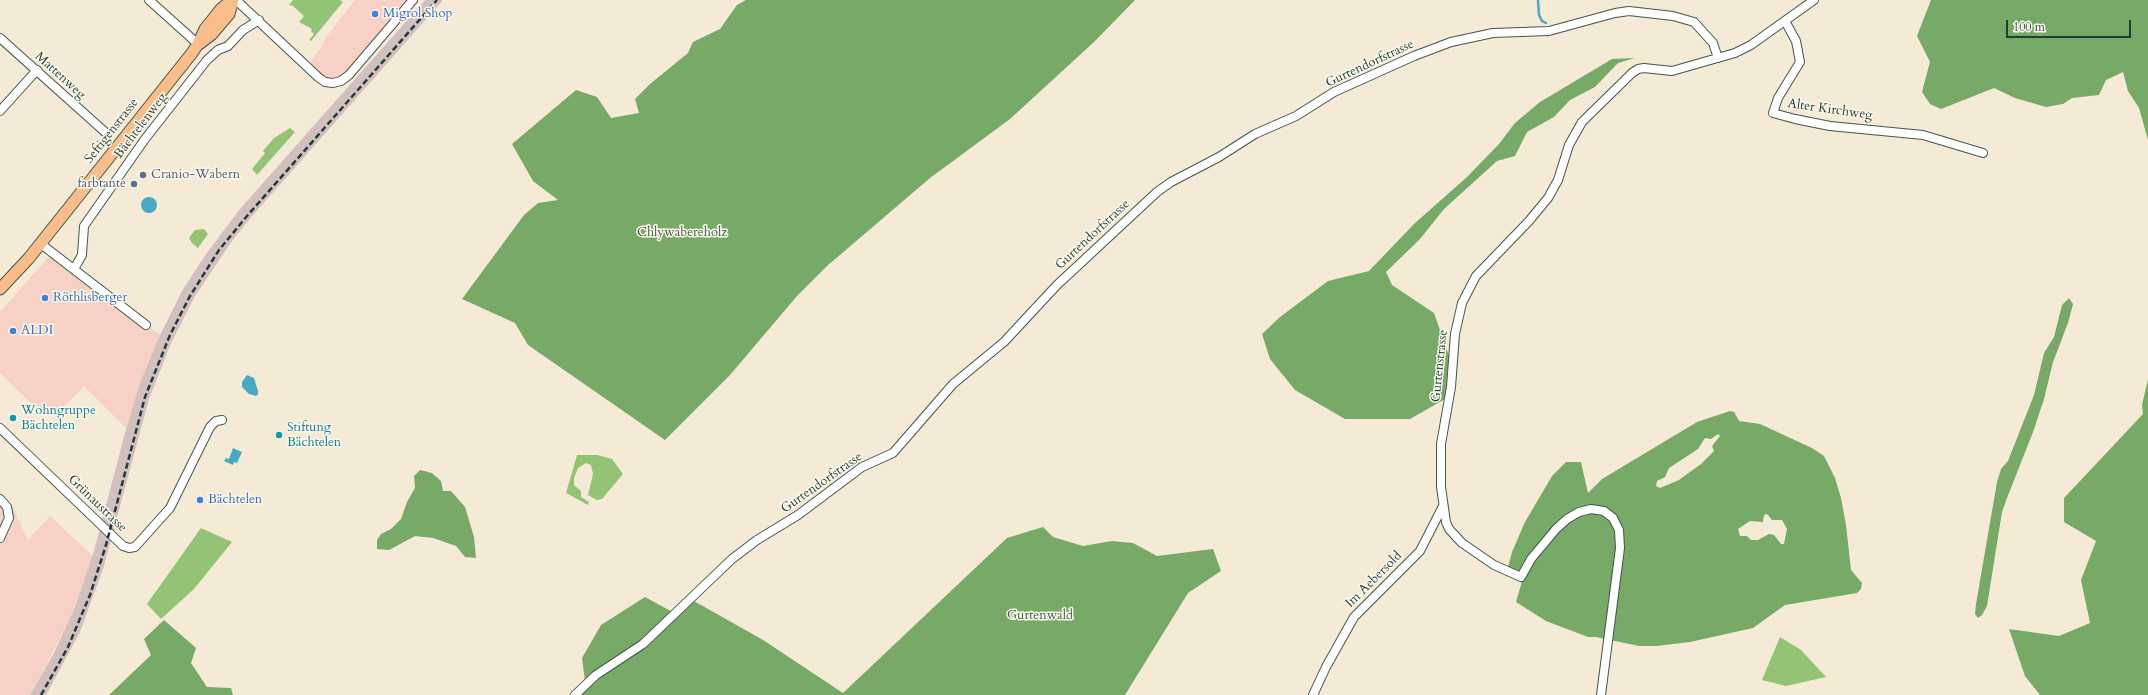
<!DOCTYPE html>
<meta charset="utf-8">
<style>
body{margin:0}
#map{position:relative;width:2148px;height:695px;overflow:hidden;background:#f5ead5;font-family:Cardo,serif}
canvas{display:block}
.scale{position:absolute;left:2006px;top:20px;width:125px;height:18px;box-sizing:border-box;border:2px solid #1f3d34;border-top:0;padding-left:5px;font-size:12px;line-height:14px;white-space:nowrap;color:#1f3d34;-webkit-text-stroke:3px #fbf7ec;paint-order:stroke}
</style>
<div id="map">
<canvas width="2148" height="695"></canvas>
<div class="scale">100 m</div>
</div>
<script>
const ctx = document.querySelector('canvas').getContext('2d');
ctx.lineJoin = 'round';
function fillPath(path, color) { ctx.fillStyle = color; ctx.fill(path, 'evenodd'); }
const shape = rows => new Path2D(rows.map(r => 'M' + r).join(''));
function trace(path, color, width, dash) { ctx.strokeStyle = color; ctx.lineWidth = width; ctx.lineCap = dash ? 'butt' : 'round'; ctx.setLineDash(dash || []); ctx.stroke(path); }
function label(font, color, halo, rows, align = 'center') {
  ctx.font = font + ' Cardo,serif'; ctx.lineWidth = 3; ctx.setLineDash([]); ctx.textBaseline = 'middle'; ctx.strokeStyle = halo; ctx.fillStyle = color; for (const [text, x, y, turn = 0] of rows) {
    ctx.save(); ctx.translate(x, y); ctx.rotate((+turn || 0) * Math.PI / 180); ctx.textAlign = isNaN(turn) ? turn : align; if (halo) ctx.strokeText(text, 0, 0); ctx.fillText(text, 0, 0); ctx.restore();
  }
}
fillPath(shape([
 [355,0,408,0,346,74,336,79,326,78,310,66,311,61,322,46,326,37],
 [52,253,160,335,126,428,84,386,58,413,39,411,0,373,0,312],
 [0,492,13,508,28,540,50,516,93,556,68,624,30,695,0,695]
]), '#f7d1c6');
fillPath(shape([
 [425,0,443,0,253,215,232,241,195,296,171,343,149,399,103,569,80,632,46,695,30,695,55,651,75,607,94,551,125,433,140,383,160,335,182,291,206,254,240,209]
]), '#d2bfbf');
fillPath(shape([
 [293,0,340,0,343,2,311,41,309,40,314,34,311,31,312,29,299,22,304,16,293,6,289,5],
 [290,128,295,132,257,175,252,169,265,153,263,151,274,138],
 [204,229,208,234,198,248,192,243,189,238,195,230],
 [577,455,597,455,612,459,623,474,602,499,597,500,588,495,593,474,591,465,586,463,578,468,574,478,574,485,581,491,581,497,589,502,588,505,566,493],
 [201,528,232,542,194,589,161,619,147,604],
 [1780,637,1801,650,1826,677,1786,686,1762,680]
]), '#93c475');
fillPath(shape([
 [746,0,1135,0,1094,42,1010,119,930,178,827,266,797,296,730,375,665,440,528,345,515,323,462,299,524,215,538,203,558,200,533,181,512,144,576,90,597,97,611,118,639,113,635,99,650,84,688,53,693,42,720,29,737,5],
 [1931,0,2148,0,2148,140,2139,108,2128,91,2123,72,2106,80,2099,95,2072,98,2063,104,2046,107,2015,98,1994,88,1941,109,1930,104,1922,92,1930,62,1917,36],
 [1635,58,1618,63,1595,87,1570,100,1554,117,1527,132,1515,156,1497,161,1444,209,1420,239,1386,272,1392,285,1434,313,1449,356,1445,399,1410,419,1345,419,1295,390,1270,359,1262,334,1280,317,1328,281,1369,271,1414,224,1467,177,1499,144,1515,123,1540,102,1612,59],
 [2069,298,2073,304,2068,323,2053,362,2044,399,2033,432,2007,498,2002,512,1987,606,1982,615,1978,618,1975,614,1976,604,1997,482,2001,469,2008,461,2034,395,2044,353,2054,337,2062,305],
 [2148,379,2148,695,2040,695,2025,676,2009,629,2059,636,2090,623,2081,580,2096,541,2064,522,2064,498,2143,414,2142,405],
 [1730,411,1734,412,1739,421,1760,424,1812,448,1824,456,1835,478,1841,498,1846,525,1851,570,1862,583,1861,589,1857,593,1785,605,1753,628,1690,642,1656,646,1639,646,1596,637,1588,637,1546,621,1516,602,1523,578,1507,571,1512,552,1525,522,1552,476,1566,462,1581,462,1588,493,1602,479,1697,422],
 [1718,434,1720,436,1712,446,1714,451,1701,464,1679,480,1660,488,1656,486,1657,481,1665,477,1669,468,1698,449,1705,438,1711,439],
 [1767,514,1772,520,1782,520,1787,529,1784,544,1781,544,1774,535,1769,534,1758,540,1751,540,1747,536,1740,536,1738,529,1750,521,1763,522,1764,515],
 [420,470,432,473,441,481,443,491,451,491,465,507,474,537,476,558,465,557,456,546,433,538,415,536,389,550,377,549,377,540,381,534,391,529,401,519,407,502,415,488,414,476],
 [1043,527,1053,537,1083,546,1112,541,1133,543,1157,556,1213,549,1221,571,1188,593,1125,695,580,695,586,689,582,658,601,625,645,597,678,615,694,601,763,640,843,693,1007,538],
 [164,620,196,648,191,663,207,687,231,688,233,695,109,695,151,655,144,639]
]), '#76aa66');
fillPath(shape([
 '141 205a8 8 0 1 1 16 0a8 8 0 1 1-16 0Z',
 [247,375,254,378,258,391,258,394,256,396,249,394,242,387,242,382],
 [233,448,242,452,237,463,234,462,233,465,224,461,226,458,229,459]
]), '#46a9c5');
trace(shape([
 [1538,0,1539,15,1542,21,1546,23]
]), '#46a9c5', 2.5);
const minor = shape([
 [149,0,198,44],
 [236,0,318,77,325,82,333,83,341,81,349,75,413,0],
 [1785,21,1796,41,1800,62,1778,98,1773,113,1795,119,1830,126,1923,135,1983,153],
 [0,38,105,132],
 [0,111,37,70],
 [41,244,146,325],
 [74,269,82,255,84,226,145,139,207,60,218,50,228,46,243,30,259,20],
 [0,428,123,546,129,548,135,547,170,508,210,427,216,421,222,420],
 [0,499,7,507,9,518,0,538],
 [575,695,596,675,643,644,732,559,757,540,798,515,862,467,893,453,953,384,1004,342,1057,285,1157,192,1171,182,1219,157,1255,134,1296,116,1334,92,1414,56,1451,42,1493,33,1549,31,1615,13,1629,11,1673,16,1694,22,1713,43,1718,58],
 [1313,695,1326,667,1354,617,1420,551,1443,506],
 [1601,695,1620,548,1619,530,1613,518,1604,511,1591,509,1579,512,1567,519,1556,529,1531,559,1521,577,1494,565,1462,543,1449,529,1446,522,1441,487,1441,444,1451,387,1455,334,1462,303,1476,276,1529,221,1548,198,1558,180,1569,145,1582,122,1632,73,1638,69,1644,68,1672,71,1735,53,1751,45,1814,0]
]);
const major = shape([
 [199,44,212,34,229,14,233,0],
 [0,289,29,258,192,53,198,44,205,29,221,9,232,0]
]);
trace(minor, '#3f574c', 10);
trace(major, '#3f574c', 13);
trace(minor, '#fff', 8);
trace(major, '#f8bd89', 11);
trace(shape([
 [41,695,68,647,90,595,106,545,145,397,170,335,190,296,219,250,247,216,437,0]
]), '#1f3d34', 2.5, [6, 3]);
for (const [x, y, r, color] of [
 [375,14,4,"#3f7fe0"],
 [143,175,4,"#5c6f8a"],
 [134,184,4,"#5c6f8a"],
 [45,298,4,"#3f7fe0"],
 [13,331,4,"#3f7fe0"],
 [13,418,4,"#0f9aa8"],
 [279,435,4,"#0f9aa8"],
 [200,500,4,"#3f7fe0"]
]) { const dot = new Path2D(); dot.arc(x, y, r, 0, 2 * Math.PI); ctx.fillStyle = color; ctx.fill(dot); trace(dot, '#fbf7ec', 1.5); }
label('13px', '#366cbe', '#fbf7ec', [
 ["Migrol Shop",383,14],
 ["Röthlisberger",53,298],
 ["ALDI",21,331],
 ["Bächtelen",208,500]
], 'left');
label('13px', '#1f3d34', '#fbf7ec', [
 ["Gurtendorfstrasse",1370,64,-25],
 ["Mattenweg",60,76,42],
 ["Alter Kirchweg",1830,110,8],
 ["Bächtelenweg",141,126,-53],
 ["Seftigenstrasse",112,131,-52],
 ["Gurtendorfstrasse",1093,235,-43],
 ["Gurtenstrasse",1440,366,-84],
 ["Gurtendorfstrasse",822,483,-35],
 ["Grünaustrasse",97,504,44],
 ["Im Aebersold",1374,580,-45]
]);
label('13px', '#4e5e75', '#fbf7ec', [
 ["Cranio-Wabern",151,175],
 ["farbtante",126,184,"right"]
], 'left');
label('13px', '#3c5f44', '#fbf7ec', [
 ["Chlywabereholz",682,233],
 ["Gurtenwald",1040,616]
]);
label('13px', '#0d838f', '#fbf7ec', [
 ["Wohngruppe",21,411],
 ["Bächtelen",21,426],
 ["Stiftung",287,428],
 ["Bächtelen",287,443]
], 'left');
</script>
